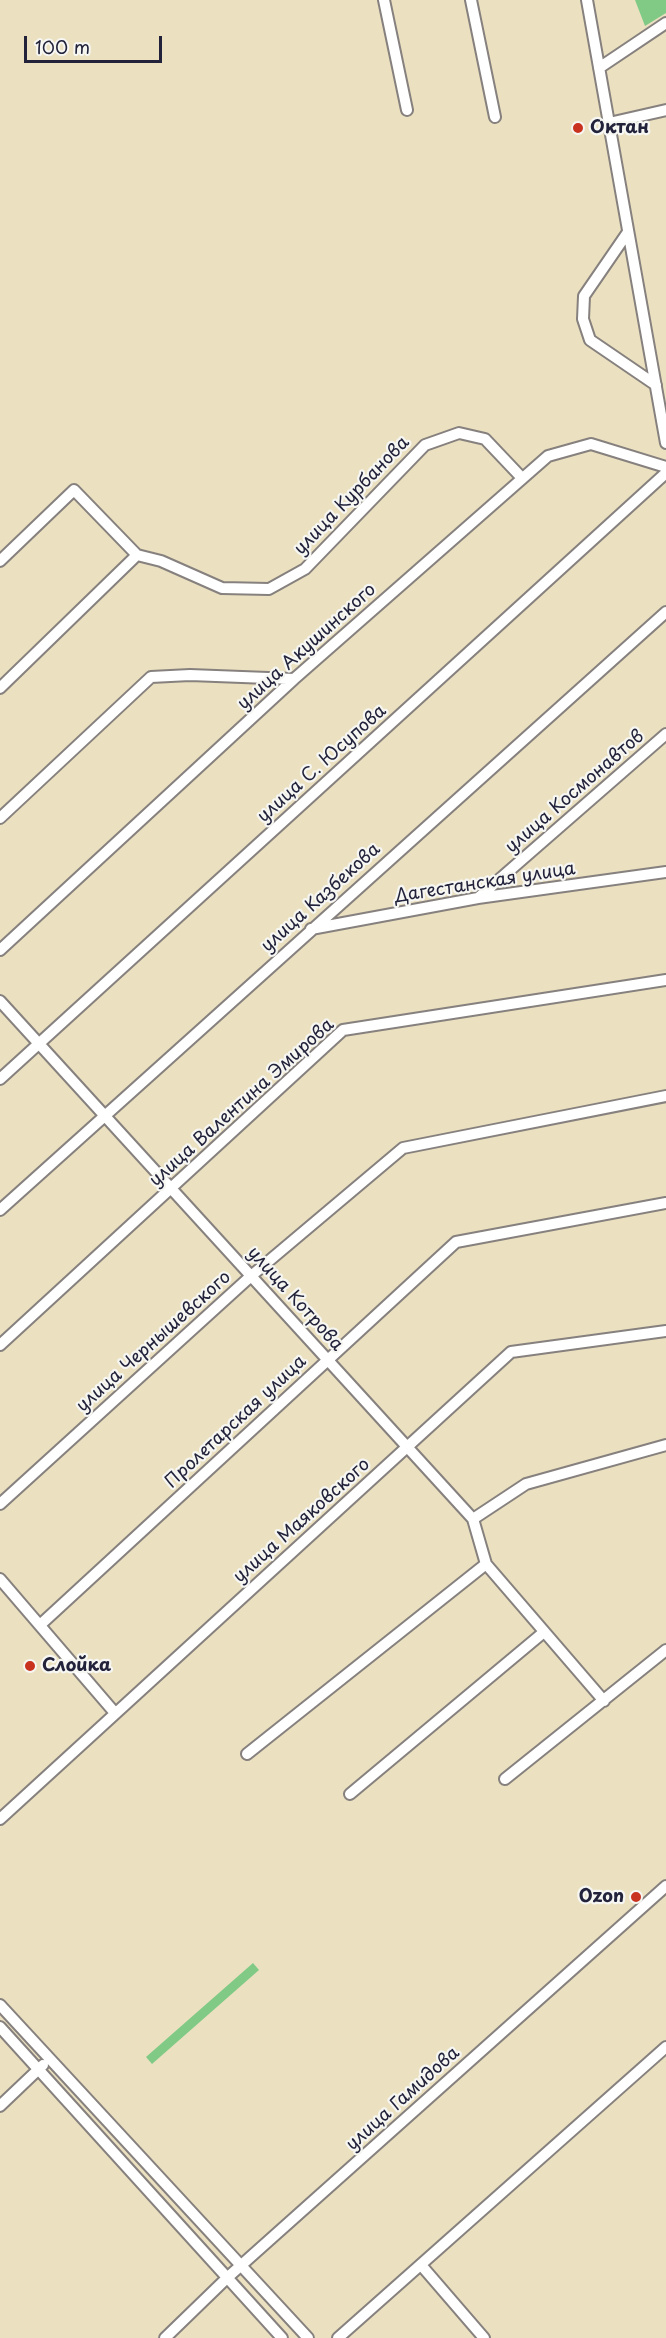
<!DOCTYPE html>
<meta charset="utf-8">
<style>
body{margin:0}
#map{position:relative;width:666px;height:2338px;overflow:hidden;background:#ebe0c0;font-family:"Playpen Sans",sans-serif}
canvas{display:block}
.scale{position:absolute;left:24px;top:36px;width:138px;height:27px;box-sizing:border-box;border:3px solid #22223b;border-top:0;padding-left:8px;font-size:18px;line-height:21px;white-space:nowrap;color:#22223b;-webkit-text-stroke:4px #f6f6f2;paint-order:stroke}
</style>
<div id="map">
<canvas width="666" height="2338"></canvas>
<div class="scale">100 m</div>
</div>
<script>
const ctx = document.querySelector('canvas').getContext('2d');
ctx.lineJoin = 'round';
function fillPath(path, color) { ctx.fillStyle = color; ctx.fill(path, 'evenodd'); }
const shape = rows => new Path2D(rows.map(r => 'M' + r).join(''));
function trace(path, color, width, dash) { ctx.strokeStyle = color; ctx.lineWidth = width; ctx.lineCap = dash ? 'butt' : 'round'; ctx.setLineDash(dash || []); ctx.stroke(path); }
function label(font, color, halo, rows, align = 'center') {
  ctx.font = font + ' "Playpen Sans",sans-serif'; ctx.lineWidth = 4.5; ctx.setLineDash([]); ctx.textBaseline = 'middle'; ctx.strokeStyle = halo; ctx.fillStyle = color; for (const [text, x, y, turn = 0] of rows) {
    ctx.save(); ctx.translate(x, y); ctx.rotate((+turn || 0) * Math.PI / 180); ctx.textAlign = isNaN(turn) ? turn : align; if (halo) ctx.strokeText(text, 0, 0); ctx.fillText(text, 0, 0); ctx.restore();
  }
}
fillPath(shape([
 [635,0,666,0,666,13,645,26],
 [253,1963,259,1970,152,2064,146,2057]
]), '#81ca86');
const minor = shape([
 [384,0,407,110],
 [471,0,495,117],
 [587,0,666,443],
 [599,68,666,23],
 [609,123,666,110],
 [628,232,584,296,583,319,590,340,656,385],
 [0,561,74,490,137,555],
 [0,688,137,555,161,561,222,588,269,589,305,569,425,445,459,433,485,439,522,478],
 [0,818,151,677,190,675,294,679],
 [478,898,666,734],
 [311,929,478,898,666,872],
 [0,950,294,679,548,456,591,444,666,467],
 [0,1001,473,1519,486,1564,604,1701],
 [0,1079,666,473],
 [0,1210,666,612],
 [0,1345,343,1030,666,980],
 [0,1504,251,1276,403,1148,666,1096],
 [473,1519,526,1484,666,1445],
 [0,1579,115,1713],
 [40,1625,456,1242,666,1203],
 [247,1754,486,1564],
 [505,1779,666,1650],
 [350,1794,544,1632],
 [0,1819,511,1352,666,1331],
 [0,2005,308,2338],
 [0,2027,282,2338],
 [0,2106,43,2065],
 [421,2265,484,2338],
 [165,2338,228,2277,666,1886],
 [338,2338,666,2047]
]);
trace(minor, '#86817e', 14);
trace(minor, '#fff', 10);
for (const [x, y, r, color] of [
 [578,128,6,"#c8321e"],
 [30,1666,6,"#c8321e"],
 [636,1897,6,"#c8321e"]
]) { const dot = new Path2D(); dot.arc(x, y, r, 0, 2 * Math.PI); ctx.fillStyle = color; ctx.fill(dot); trace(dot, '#f6f6f2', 2); }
label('bold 18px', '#22223b', '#f6f6f2', [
 ["Октан",590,128],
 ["Слойка",42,1666],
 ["Ozon",624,1897,"right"]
], 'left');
label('18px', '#22223b', '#f6f6f2', [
 ["улица Курбанова",352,496,-46],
 ["улица Акушинского",307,647,-42],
 ["улица С. Юсупова",322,764,-42],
 ["улица Космонавтов",575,792,-41],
 ["Дагестанская улица",485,883,-9],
 ["улица Казбекова",321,898,-42],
 ["улица Валентина Эмирова",242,1103,-42],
 ["улица Котрова",295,1299,48],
 ["улица Чернышевского",154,1342,-42],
 ["Пролетарская улица",236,1422,-43],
 ["улица Маяковского",302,1521,-42],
 ["улица Гамидова",403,2099,-42]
]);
</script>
